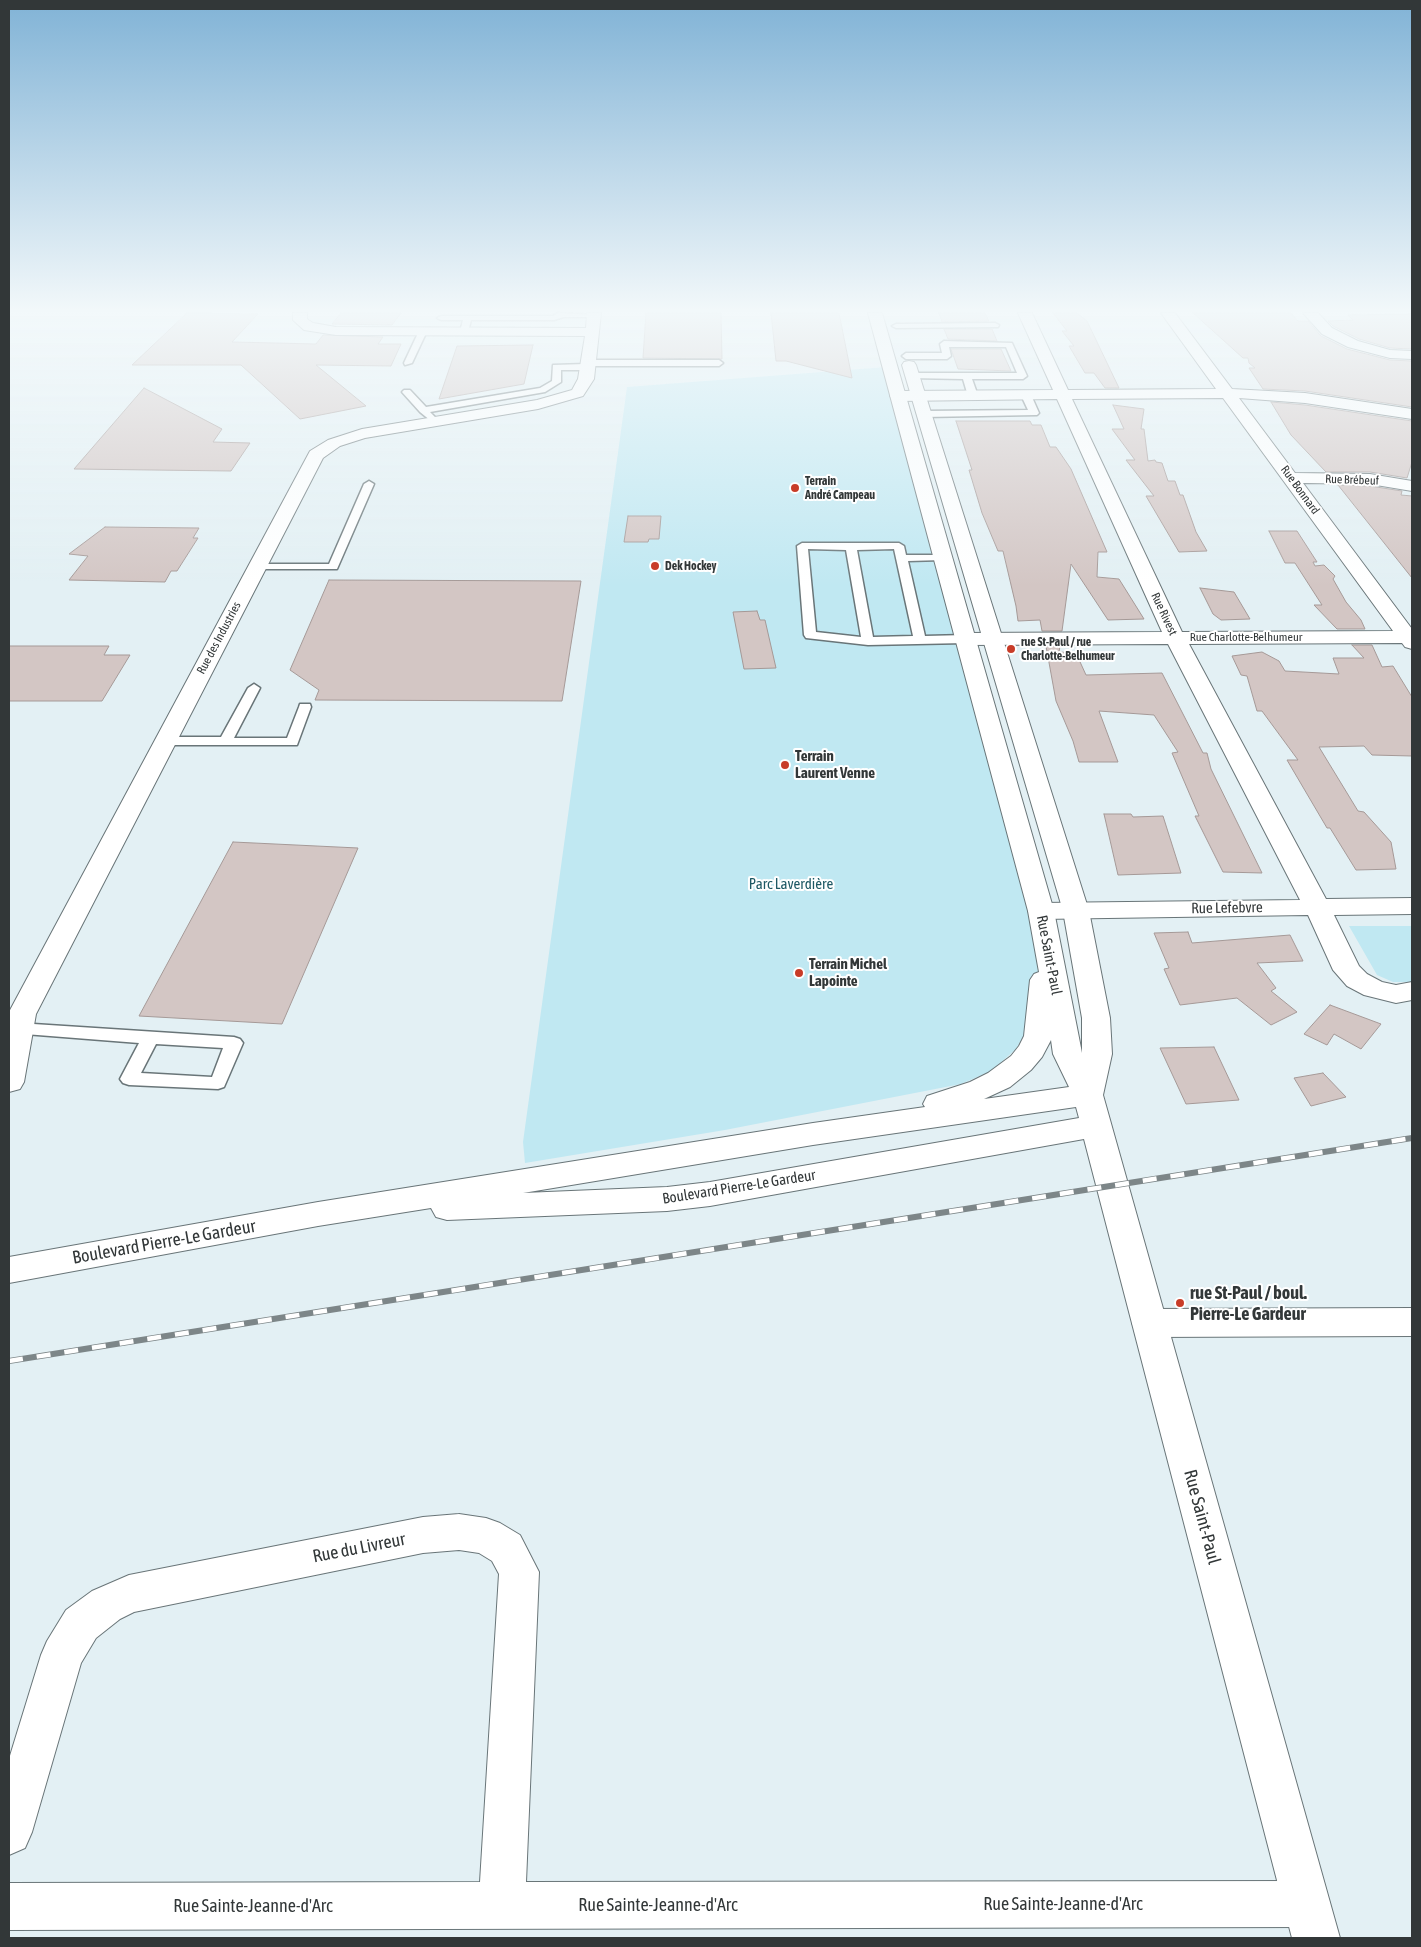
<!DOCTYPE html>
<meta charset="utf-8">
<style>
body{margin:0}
#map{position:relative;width:1421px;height:1947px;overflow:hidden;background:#e3f0f4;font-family:"Asap Condensed",sans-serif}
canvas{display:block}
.frame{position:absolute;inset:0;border:10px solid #323738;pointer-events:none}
</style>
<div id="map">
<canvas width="1421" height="1947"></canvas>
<div class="frame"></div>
</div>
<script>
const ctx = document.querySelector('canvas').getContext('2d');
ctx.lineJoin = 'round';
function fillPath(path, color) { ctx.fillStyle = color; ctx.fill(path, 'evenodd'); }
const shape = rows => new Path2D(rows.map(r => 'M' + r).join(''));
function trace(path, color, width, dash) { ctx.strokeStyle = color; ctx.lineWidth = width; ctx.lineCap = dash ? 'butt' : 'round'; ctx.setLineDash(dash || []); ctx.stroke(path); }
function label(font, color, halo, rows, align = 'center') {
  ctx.font = font + ' "Asap Condensed",sans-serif'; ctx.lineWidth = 4; ctx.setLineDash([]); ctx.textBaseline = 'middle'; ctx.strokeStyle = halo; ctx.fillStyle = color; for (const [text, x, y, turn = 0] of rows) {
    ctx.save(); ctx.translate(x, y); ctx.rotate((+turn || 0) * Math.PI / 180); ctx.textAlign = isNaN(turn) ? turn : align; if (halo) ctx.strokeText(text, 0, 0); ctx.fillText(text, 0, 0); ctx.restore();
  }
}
fillPath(shape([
 [886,367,1032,898,1038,974,1029,1026,1016,1049,991,1071,961,1084,725,1130,525,1163,523,1142,627,387],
 [1349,926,1412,926,1412,982,1393,982,1377,975]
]), '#c0e8f2');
const building = shape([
 [187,313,258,314,232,342,316,344,323,335,383,337,378,344,401,344,391,366,316,365,366,406,300,419,241,365,132,365,187,313],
 [341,313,401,313,392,325,332,324,341,313],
 [646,313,721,313,722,359,643,358,646,313],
 [771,313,839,313,852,378,786,361,776,361,771,313],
 [939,313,985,313,989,321,942,322,939,313],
 [1053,313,1077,313,1087,321,1119,388,1105,388,1094,373,1085,373,1069,346,1074,346,1062,331,1067,331,1053,313],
 [1193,313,1291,313,1298,321,1308,321,1321,336,1347,349,1390,360,1412,361,1412,407,1305,391,1263,389,1249,368,1255,368,1249,363,1248,358,1243,358,1193,313],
 [1412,314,1412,349,1390,348,1359,339,1333,326,1328,321,1353,320,1348,315,1412,314],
 [944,329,992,329,997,341,948,339,944,329],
 [533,345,524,384,439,399,457,346,533,345],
 [951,349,1001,349,1011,371,958,369,951,349],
 [144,388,222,429,213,442,250,443,231,471,74,469,144,388],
 [1271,402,1305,405,1412,421,1412,462,1407,478,1370,472,1326,472,1291,435,1271,402],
 [1113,405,1144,409,1141,429,1144,429,1148,461,1155,460,1156,462,1162,463,1168,481,1175,481,1180,495,1183,495,1196,532,1207,551,1179,552,1146,496,1154,496,1126,460,1135,460,1112,429,1124,429,1113,405],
 [956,421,1030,421,1032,425,1041,425,1050,447,1056,447,1071,469,1107,552,1098,552,1097,577,1119,579,1144,619,1108,620,1071,564,1062,631,1042,631,1040,620,1018,621,1016,606,1003,551,998,551,982,513,969,470,972,470,956,421],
 [1338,485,1370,486,1402,491,1401,495,1412,496,1412,578,1338,485],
 [628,516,661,516,659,539,649,539,648,542,624,542,628,516],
 [105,527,199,528,193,538,198,538,177,571,171,571,165,582,69,580,88,556,69,554,105,527],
 [1269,531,1297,531,1317,562,1313,562,1315,566,1324,565,1335,576,1333,579,1346,602,1361,620,1365,629,1337,629,1314,605,1322,605,1295,563,1285,563,1269,531],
 [329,580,581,581,562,701,315,700,319,690,290,670,329,580],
 [1200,588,1234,592,1250,619,1221,620,1213,614,1200,588],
 [757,611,760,620,765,620,776,668,744,669,733,612,757,611],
 [1352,645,1372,645,1382,667,1393,666,1412,697,1412,756,1372,755,1364,746,1319,747,1358,811,1364,812,1391,842,1396,869,1356,870,1330,828,1327,828,1287,760,1298,760,1262,711,1257,711,1247,676,1241,675,1232,656,1262,652,1279,661,1285,671,1339,674,1333,658,1364,658,1352,645],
 [9,646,109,646,104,655,130,655,102,701,9,701,9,646],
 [1046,646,1060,646,1059,652,1076,653,1086,675,1162,673,1203,753,1207,753,1211,769,1262,873,1223,872,1195,816,1199,816,1172,753,1178,752,1154,715,1099,711,1118,762,1079,762,1073,741,1056,701,1046,646],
 [1104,814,1131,814,1133,817,1163,816,1181,873,1118,875,1104,814],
 [233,842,358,848,282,1024,139,1016,233,842],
 [1188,932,1192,943,1290,935,1303,961,1257,963,1276,988,1271,991,1297,1012,1271,1025,1237,998,1180,1005,1164,969,1169,968,1154,933,1188,932],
 [1330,1005,1381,1024,1361,1049,1334,1034,1327,1045,1304,1034,1330,1005],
 [1214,1047,1239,1100,1186,1104,1160,1048,1214,1047],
 [1323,1073,1346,1097,1311,1106,1294,1078,1323,1073]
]);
fillPath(building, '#d3c6c4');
trace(building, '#a59997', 1);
const service = shape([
 [558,313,597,315,593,317,564,317,554,320,471,320,468,332,464,334,460,332,463,320,441,320,437,318,441,316,553,316,558,313],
 [995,323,999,325,998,327,896,328,892,326,896,324,995,323],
 [420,329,427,331,412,363,405,365,404,363,420,329],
 [944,341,1012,343,1027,376,1023,379,972,379,978,396,973,399,968,396,963,379,909,378,908,376,912,373,1017,373,1006,347,949,347,951,356,947,359,906,359,902,356,906,353,942,353,940,344,944,341],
 [588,360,719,360,723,363,719,366,591,366,591,369,588,370,561,370,561,382,545,392,430,412,436,418,431,421,420,412,402,392,404,390,410,390,426,407,540,388,552,381,553,365,585,364,585,361,588,360],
 [1026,392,1031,395,1039,413,1037,415,924,417,919,414,924,411,1028,410,1021,395,1026,392],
 [369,481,374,484,337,569,253,569,251,567,257,564,329,564,364,484,369,481],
 [802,543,899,543,904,546,906,555,947,555,949,557,943,560,908,561,925,636,966,635,972,639,966,643,868,645,806,638,804,635,797,546,802,543],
 [808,549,846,550,861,637,816,632,808,549],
 [894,549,913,636,873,637,857,550,894,549],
 [254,684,260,688,234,738,287,738,299,707,300,704,310,704,311,707,297,745,165,745,158,741,165,737,221,737,248,688,254,684],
 [18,1023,234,1037,240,1039,243,1043,224,1087,218,1089,129,1085,123,1083,120,1079,139,1043,12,1033,10,1029,12,1025,18,1023],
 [156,1044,223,1048,212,1077,141,1073,156,1044]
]);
const minor = shape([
 [293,313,307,313,307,319,313,323,336,327,586,328,587,313,601,313,594,379,583,396,538,409,365,438,340,446,323,458,36,1014,24,1082,20,1089,9,1092,9,1012,310,451,328,440,362,429,537,400,572,390,578,379,585,336,336,335,304,330,293,320,293,313],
 [1018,313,1032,313,1068,390,1216,389,1161,313,1175,313,1232,389,1305,393,1412,409,1412,419,1305,403,1239,398,1295,473,1370,474,1412,481,1412,491,1370,484,1303,483,1412,629,1412,649,1405,647,1402,643,1189,644,1326,899,1412,898,1412,914,1334,915,1359,966,1367,974,1382,982,1396,985,1412,982,1412,1000,1396,1003,1364,995,1347,986,1333,970,1308,915,1041,919,1032,917,1028,911,1032,905,1041,903,1300,900,1168,644,966,645,959,643,956,639,959,635,966,633,1162,632,1057,399,898,401,893,399,890,396,893,393,898,391,1053,390,1018,313],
 [1223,398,1393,631,1182,632,1072,399,1223,398],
 [1303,313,1318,313,1332,328,1358,341,1390,350,1412,351,1412,359,1390,358,1348,347,1322,334,1303,313],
 [1412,1308,1412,1336,1149,1337,1137,1333,1132,1323,1137,1313,1149,1309,1412,1308],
 [459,1514,486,1518,500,1523,520,1535,539,1572,526,1882,1307,1881,1324,1887,1330,1904,1324,1921,1307,1927,9,1930,9,1883,480,1882,499,1574,492,1561,479,1553,459,1550,423,1553,134,1612,120,1619,96,1638,81,1663,32,1832,25,1848,9,1855,9,1759,41,1655,47,1641,66,1610,92,1591,129,1575,423,1517,459,1514]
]);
const tertiary = shape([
 [868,313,882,313,1054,911,1082,1053,1082,1018,1063,911,902,365,904,362,909,361,914,362,916,365,1089,911,1110,1018,1112,1054,1103,1095,1340,1938,1292,1938,1084,1139,710,1206,667,1211,447,1220,436,1217,431,1208,318,1226,9,1283,9,1257,318,1202,813,1123,925,1107,923,1104,927,1096,970,1082,988,1073,1011,1056,1019,1046,1024,1036,1030,980,1034,974,1039,972,1028,911,868,313],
 [1051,1040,1053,1054,1069,1087,984,1099,1010,1087,1031,1070,1042,1057,1051,1040],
 [1076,1107,1079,1118,710,1182,667,1187,523,1193,813,1145,1076,1107]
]);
trace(service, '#697578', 3);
trace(minor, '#697578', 2);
trace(tertiary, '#697578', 2);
fillPath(service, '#fff');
fillPath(minor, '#fff');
fillPath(tertiary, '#fff');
const rail = shape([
 [9,1361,1412,1138]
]);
trace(rail, '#7d8688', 6);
trace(rail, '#fff', 4.5, [14]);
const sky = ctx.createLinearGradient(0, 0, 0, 586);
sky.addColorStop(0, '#81b3d6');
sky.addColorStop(0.53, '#f2f8fa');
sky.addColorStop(1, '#f2f8fa00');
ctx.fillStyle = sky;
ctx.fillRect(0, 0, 1421, 586);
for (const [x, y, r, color] of [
 [795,488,5,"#c83c28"],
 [655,566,5,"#c83c28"],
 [1011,649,5,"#c83c28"],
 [785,765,5,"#c83c28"],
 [799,973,5,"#c83c28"],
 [1180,1303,5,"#c83c28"]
]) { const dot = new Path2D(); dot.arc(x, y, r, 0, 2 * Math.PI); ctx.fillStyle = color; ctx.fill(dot); trace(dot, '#fff', 2); }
label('12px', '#323738', '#fff', [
 ["Rue Brébeuf",1352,480,2],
 ["Rue Bonnard",1300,490,54],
 ["Rue Rivest",1164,614,65],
 ["Rue Charlotte-Belhumeur",1246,637],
 ["Rue des Industries",219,638,-62]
]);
label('bold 12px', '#323738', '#fff', [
 ["Terrain",805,481],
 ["André Campeau",805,495],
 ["Dek Hockey",665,566],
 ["rue St-Paul / rue",1021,642],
 ["Charlotte-Belhumeur",1021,656]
], 'left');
label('bold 15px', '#323738', '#fff', [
 ["Terrain",795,756],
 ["Laurent Venne",795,773],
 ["Terrain Michel",809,964],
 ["Lapointe",809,981]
], 'left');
label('15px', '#1d5864', '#fff', [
 ["Parc Laverdière",791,884]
]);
label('15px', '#323738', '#fff', [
 ["Rue Lefebvre",1227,908,-1],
 ["Rue Saint-Paul",1049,955,79],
 ["Boulevard Pierre-Le Gardeur",739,1187,-9]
]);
label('18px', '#323738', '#fff', [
 ["Boulevard Pierre-Le Gardeur",164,1242,-10],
 ["Rue Saint-Paul",1202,1517,75],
 ["Rue du Livreur",359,1548,-11],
 ["Rue Sainte-Jeanne-d'Arc",1063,1904],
 ["Rue Sainte-Jeanne-d'Arc",658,1905],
 ["Rue Sainte-Jeanne-d'Arc",253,1906]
]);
label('bold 18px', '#323738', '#fff', [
 ["rue St-Paul / boul.",1190,1293],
 ["Pierre-Le Gardeur",1190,1314]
], 'left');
</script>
